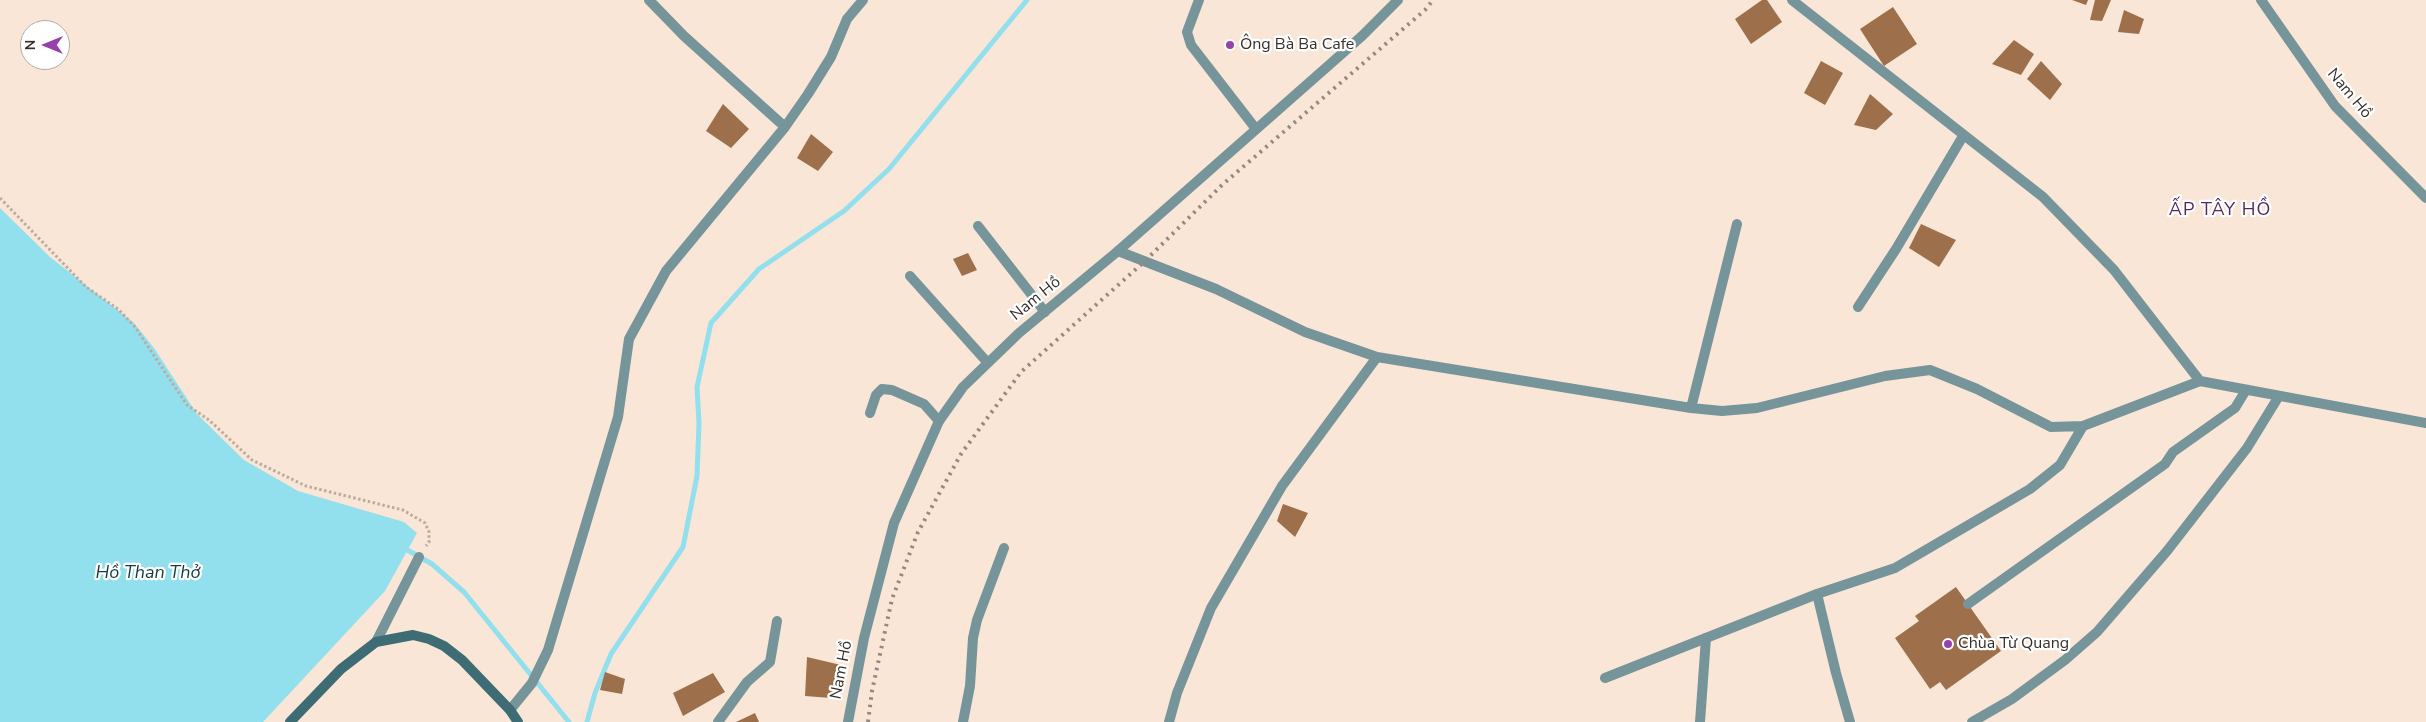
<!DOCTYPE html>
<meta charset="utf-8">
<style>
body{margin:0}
#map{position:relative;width:2426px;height:722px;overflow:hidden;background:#f9e6d7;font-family:"Nunito Sans",sans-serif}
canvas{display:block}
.north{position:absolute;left:20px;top:20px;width:50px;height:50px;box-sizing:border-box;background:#fff;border:1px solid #afacaa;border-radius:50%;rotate:270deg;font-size:14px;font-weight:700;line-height:20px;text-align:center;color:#372f2a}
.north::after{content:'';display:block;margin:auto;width:18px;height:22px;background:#9741ae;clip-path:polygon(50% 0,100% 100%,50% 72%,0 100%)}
</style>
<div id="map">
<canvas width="2426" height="722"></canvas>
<div class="north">N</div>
</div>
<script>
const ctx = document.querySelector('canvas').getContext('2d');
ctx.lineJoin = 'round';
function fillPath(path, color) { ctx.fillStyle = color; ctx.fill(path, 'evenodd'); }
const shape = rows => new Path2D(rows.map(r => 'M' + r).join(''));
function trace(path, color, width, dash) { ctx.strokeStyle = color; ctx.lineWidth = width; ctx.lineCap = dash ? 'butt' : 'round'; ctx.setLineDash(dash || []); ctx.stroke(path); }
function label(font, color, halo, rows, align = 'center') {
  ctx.font = font + ' "Nunito Sans",sans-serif'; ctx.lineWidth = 4.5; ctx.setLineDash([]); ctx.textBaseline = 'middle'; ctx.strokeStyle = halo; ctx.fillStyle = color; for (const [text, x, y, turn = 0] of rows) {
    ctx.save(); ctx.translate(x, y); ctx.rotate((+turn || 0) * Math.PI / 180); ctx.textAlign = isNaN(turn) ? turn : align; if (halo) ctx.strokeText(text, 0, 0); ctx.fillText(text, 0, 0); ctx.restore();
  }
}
fillPath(shape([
 [0,208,50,257,134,323,154,348,197,414,244,460,298,491,404,522,417,533,385,591,263,722,0,722]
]), '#92dfed');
trace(shape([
 [402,547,432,564,464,592,569,722],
 [587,722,595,693,611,654,683,547,697,476,699,423,697,387,711,323,759,269,844,211,889,169,1027,0]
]), '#92dfed', 5);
fillPath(shape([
 [1762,0,1767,0,1782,22,1751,44,1735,19],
 [2072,0,2088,0,2086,5],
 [2095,0,2111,0,2102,21,2090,20],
 [1893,7,1917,44,1884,66,1860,29],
 [2124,10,2144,19,2139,34,2118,32],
 [2014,40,2034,54,2021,75,1992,64],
 [1821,61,1843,73,1825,105,1804,93],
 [2041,61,2062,84,2050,100,2027,79],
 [1870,94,1893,114,1876,130,1854,125],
 [723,104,749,129,731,148,706,131],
 [811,134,833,152,818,171,797,158],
 [1921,224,1956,240,1939,267,1909,248],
 [968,253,977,270,962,276,953,259],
 [1283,504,1308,513,1295,537,1277,521],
 [1956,587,2001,651,1946,690,1940,682,1930,689,1895,638,1919,621,1915,616],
 [807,657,841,665,831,698,805,696],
 [605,672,625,679,622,694,600,690],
 [713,673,725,692,683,716,673,693],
 [755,713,759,722,736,722]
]), '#9d704b');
trace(shape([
 [0,198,86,287,118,309,135,327,187,405,209,420,252,460,306,486,403,510,425,523,429,532,429,542,426,546]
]), '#bbaca0', 3, [2.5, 2.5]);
trace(shape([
 [1817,594,1836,673,1850,722],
 [1968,604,2165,464,2173,452,2235,408,2246,390],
 [1605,678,1706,638],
 [718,722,747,682,770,662,777,621]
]), '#76959b', 10);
trace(shape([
 [649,0,684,36,785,127],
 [1199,0,1187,32,1191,45,1256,129],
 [1792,0,2043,197,2114,270,2200,381],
 [978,226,1045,312],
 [1118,251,1216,289,1305,332,1377,357,1691,408,1722,411,1757,408,1885,376,1930,370,1977,389,2051,427,2083,426,2200,381,2426,423],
 [910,276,987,362],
 [1858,307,1896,249,1963,136],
 [1691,408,1737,224],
 [870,413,876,395,882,389,892,390,924,404,939,421],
 [376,642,419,557],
 [510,710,532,683,548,650,618,417,629,339,666,271,785,127,808,94,831,57,847,19,863,0],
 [963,722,970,686,973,638,977,620,1004,548],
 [1169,722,1177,693,1211,608,1282,486,1377,357],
 [1700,722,1706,638,1817,594,1895,568,2030,489,2060,465,2083,426],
 [1972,722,2012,699,2065,660,2097,632,2167,551,2247,448,2279,396]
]), '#76959b', 10);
trace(shape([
 [2261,0,2335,106,2426,198],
 [848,722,864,638,894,523,939,421,963,387,1019,333,1118,251,1362,36,1398,0]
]), '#76959b', 10);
trace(shape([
 [290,722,341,669,376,642,413,635,429,639,444,646,462,660,510,710,518,722]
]), '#3d6c75', 10);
trace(shape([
 [868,722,872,691,892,599,918,532,961,454,1021,372,1145,261,1222,185,1425,10,1433,0]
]), '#96887f', 4, [2.5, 5]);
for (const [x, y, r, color] of [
 [1230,45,5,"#9741ae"],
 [1948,644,5,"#9741ae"]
]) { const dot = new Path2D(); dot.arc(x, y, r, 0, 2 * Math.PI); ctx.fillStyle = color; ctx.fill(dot); trace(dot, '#fff', 2); }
label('16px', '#372f2a', '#fff', [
 ["Ông Bà Ba Cafe",1240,45],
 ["Chùa Từ Quang",1958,644]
], 'left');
label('16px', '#372f2a', '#fff', [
 ["Nam Hồ",2349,94,50],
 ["Nam Hồ",1036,299,-39],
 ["Nam Hồ",842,670,-79]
]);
ctx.letterSpacing = '1px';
label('18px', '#52285d', '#fff', [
 ["ẤP TÂY HỒ",2220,211]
]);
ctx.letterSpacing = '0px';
label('italic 18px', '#173b42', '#fff', [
 ["Hồ Than Thở",148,574]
]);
</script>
